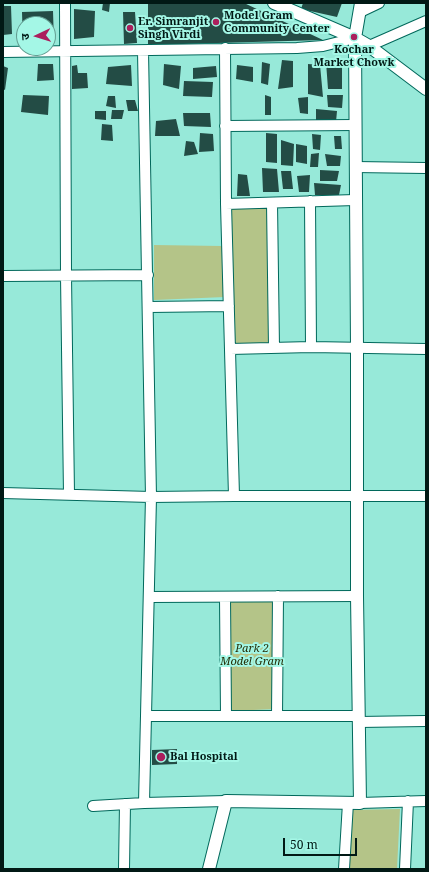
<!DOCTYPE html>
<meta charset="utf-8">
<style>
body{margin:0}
#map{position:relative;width:429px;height:872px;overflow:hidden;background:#97e9d9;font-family:"Noto Serif","Noto Sans Devanagari",serif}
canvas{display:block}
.frame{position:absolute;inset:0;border:4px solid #011915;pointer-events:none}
.north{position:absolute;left:16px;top:16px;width:40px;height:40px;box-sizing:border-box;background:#a4f7e6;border:1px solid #639e92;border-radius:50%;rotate:266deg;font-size:11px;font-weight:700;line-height:16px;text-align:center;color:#011915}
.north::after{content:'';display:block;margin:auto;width:14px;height:18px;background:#ab1f5d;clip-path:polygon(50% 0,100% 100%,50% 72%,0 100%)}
.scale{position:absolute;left:283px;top:838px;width:74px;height:18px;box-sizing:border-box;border:2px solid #011915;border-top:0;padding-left:5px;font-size:12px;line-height:14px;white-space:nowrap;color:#011915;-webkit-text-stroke:3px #a4f7e6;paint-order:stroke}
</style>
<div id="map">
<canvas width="429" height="872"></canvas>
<div class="frame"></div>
<div class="north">उ</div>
<div class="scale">50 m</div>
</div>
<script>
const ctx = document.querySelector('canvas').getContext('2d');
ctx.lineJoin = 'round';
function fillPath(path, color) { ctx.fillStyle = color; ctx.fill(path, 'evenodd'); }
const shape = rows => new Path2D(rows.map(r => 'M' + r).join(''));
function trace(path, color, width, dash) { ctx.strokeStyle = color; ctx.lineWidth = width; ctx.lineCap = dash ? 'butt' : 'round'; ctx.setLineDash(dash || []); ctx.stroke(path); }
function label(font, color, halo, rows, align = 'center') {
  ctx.font = font + ' "Noto Serif",serif'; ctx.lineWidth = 4; ctx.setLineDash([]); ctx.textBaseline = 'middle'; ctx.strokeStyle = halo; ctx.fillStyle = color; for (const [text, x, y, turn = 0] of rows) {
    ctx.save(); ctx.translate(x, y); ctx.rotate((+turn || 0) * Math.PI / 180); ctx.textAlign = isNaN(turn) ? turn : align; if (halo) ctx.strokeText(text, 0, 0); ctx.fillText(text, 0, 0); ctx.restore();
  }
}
fillPath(shape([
 [268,206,273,345,231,345,229,207],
 [154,245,222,246,225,297,154,300],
 [229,602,274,602,276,709,230,711],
 [400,809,397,869,343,869,348,810]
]), '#b4c488');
fillPath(shape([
 [103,3,110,3,109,12,102,10],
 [148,3,244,3,323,40,148,45],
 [303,3,342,3,337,17,301,9],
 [3,6,11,6,12,34,3,35],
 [74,9,95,11,94,37,74,39],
 [53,11,54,43,48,43,48,24,24,24,24,45,23,45,22,12],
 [123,12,135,12,137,43,124,44],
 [282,60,293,61,293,87,278,89],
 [262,62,270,64,268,85,261,83],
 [326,62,342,62,342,89,328,89],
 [38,64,53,64,54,80,37,81],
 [164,64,181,66,179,89,163,85],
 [308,64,320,65,323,97,308,94],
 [77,65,78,73,87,73,88,88,72,89,72,66],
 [131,65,132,86,106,84,108,67],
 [237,65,253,67,253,82,236,79],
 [3,66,8,68,5,90,3,89],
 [216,66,217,77,193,79,193,68],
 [184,81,213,82,212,97,183,96],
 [23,95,49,96,48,115,21,112],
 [265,95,271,97,271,115,265,115],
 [327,95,343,95,342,108,328,107],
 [108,96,115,96,116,108,106,106],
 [308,97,308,114,300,113,298,98],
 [126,100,135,100,138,111,128,111],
 [316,109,337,111,336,122,316,121],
 [112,110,124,110,122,119,111,119],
 [95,111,106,111,106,120,95,119],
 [183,113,210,113,211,127,184,126],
 [176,119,180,136,155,136,156,121],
 [102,124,112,125,113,141,101,140],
 [200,133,213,134,214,151,199,152],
 [266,133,277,134,277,163,266,162],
 [312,134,321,135,320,150,313,149],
 [334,136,341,136,342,149,335,149],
 [281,140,294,144,293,166,281,165],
 [186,141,194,142,198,154,184,156],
 [296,144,307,146,307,164,296,162],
 [319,153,318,167,310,167,311,154],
 [325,154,341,156,340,166,327,166],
 [262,168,277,169,279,192,263,192],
 [320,170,339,171,337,181,320,181],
 [281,171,291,171,293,189,283,189],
 [238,174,247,175,250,196,237,196],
 [310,175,309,192,299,192,297,176],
 [314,183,341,185,339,195,315,195],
 [177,749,177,764,152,765,152,750]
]), '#234c45');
const minor = shape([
 [65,3,66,276,69,494],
 [360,12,379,3],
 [369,46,426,21],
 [225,48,226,204,234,496],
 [143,51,151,497,144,803,226,801],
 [3,52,297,48,323,46,355,38],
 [225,126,355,125],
 [355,167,426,168],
 [310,201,311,347],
 [272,203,274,348],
 [226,204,355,200],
 [3,276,148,275],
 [149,307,229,306],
 [230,349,311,347,426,349],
 [3,493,151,497,234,496,426,496],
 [149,597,357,596],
 [225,597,226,716],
 [146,716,359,716],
 [277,716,278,596],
 [359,722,426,721],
 [360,803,426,801],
 [93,806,144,803],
 [124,869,125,804],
 [344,869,348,803],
 [405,869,408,801]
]);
const tertiary = shape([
 [274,3,355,38,369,46,426,89],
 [209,869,226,801,360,803,357,596,357,348,355,38,361,3]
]);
trace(minor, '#01685b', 12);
trace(tertiary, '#01685b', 14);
trace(minor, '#fff', 10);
trace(tertiary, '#fff', 12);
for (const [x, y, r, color] of [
 [216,22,4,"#ab1f5d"],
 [130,28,4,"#ab1f5d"],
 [354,37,4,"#ab1f5d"],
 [161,757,5,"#ab1f5d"]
]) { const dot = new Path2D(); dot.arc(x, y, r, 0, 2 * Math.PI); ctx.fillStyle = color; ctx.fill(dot); trace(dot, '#a4f7e6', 1.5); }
label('bold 11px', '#011915', '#a4f7e6', [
 ["Model Gram",224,16],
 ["Community Center",224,29],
 ["Er. Simranjit",138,22],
 ["Singh Virdi",138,35],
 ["Kochar",354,50,"center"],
 ["Market Chowk",354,63,"center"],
 ["Bal Hospital",170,757]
], 'left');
label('italic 11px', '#252d06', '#a4f7e6', [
 ["Park 2",252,649],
 ["Model Gram",252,662]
]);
</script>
